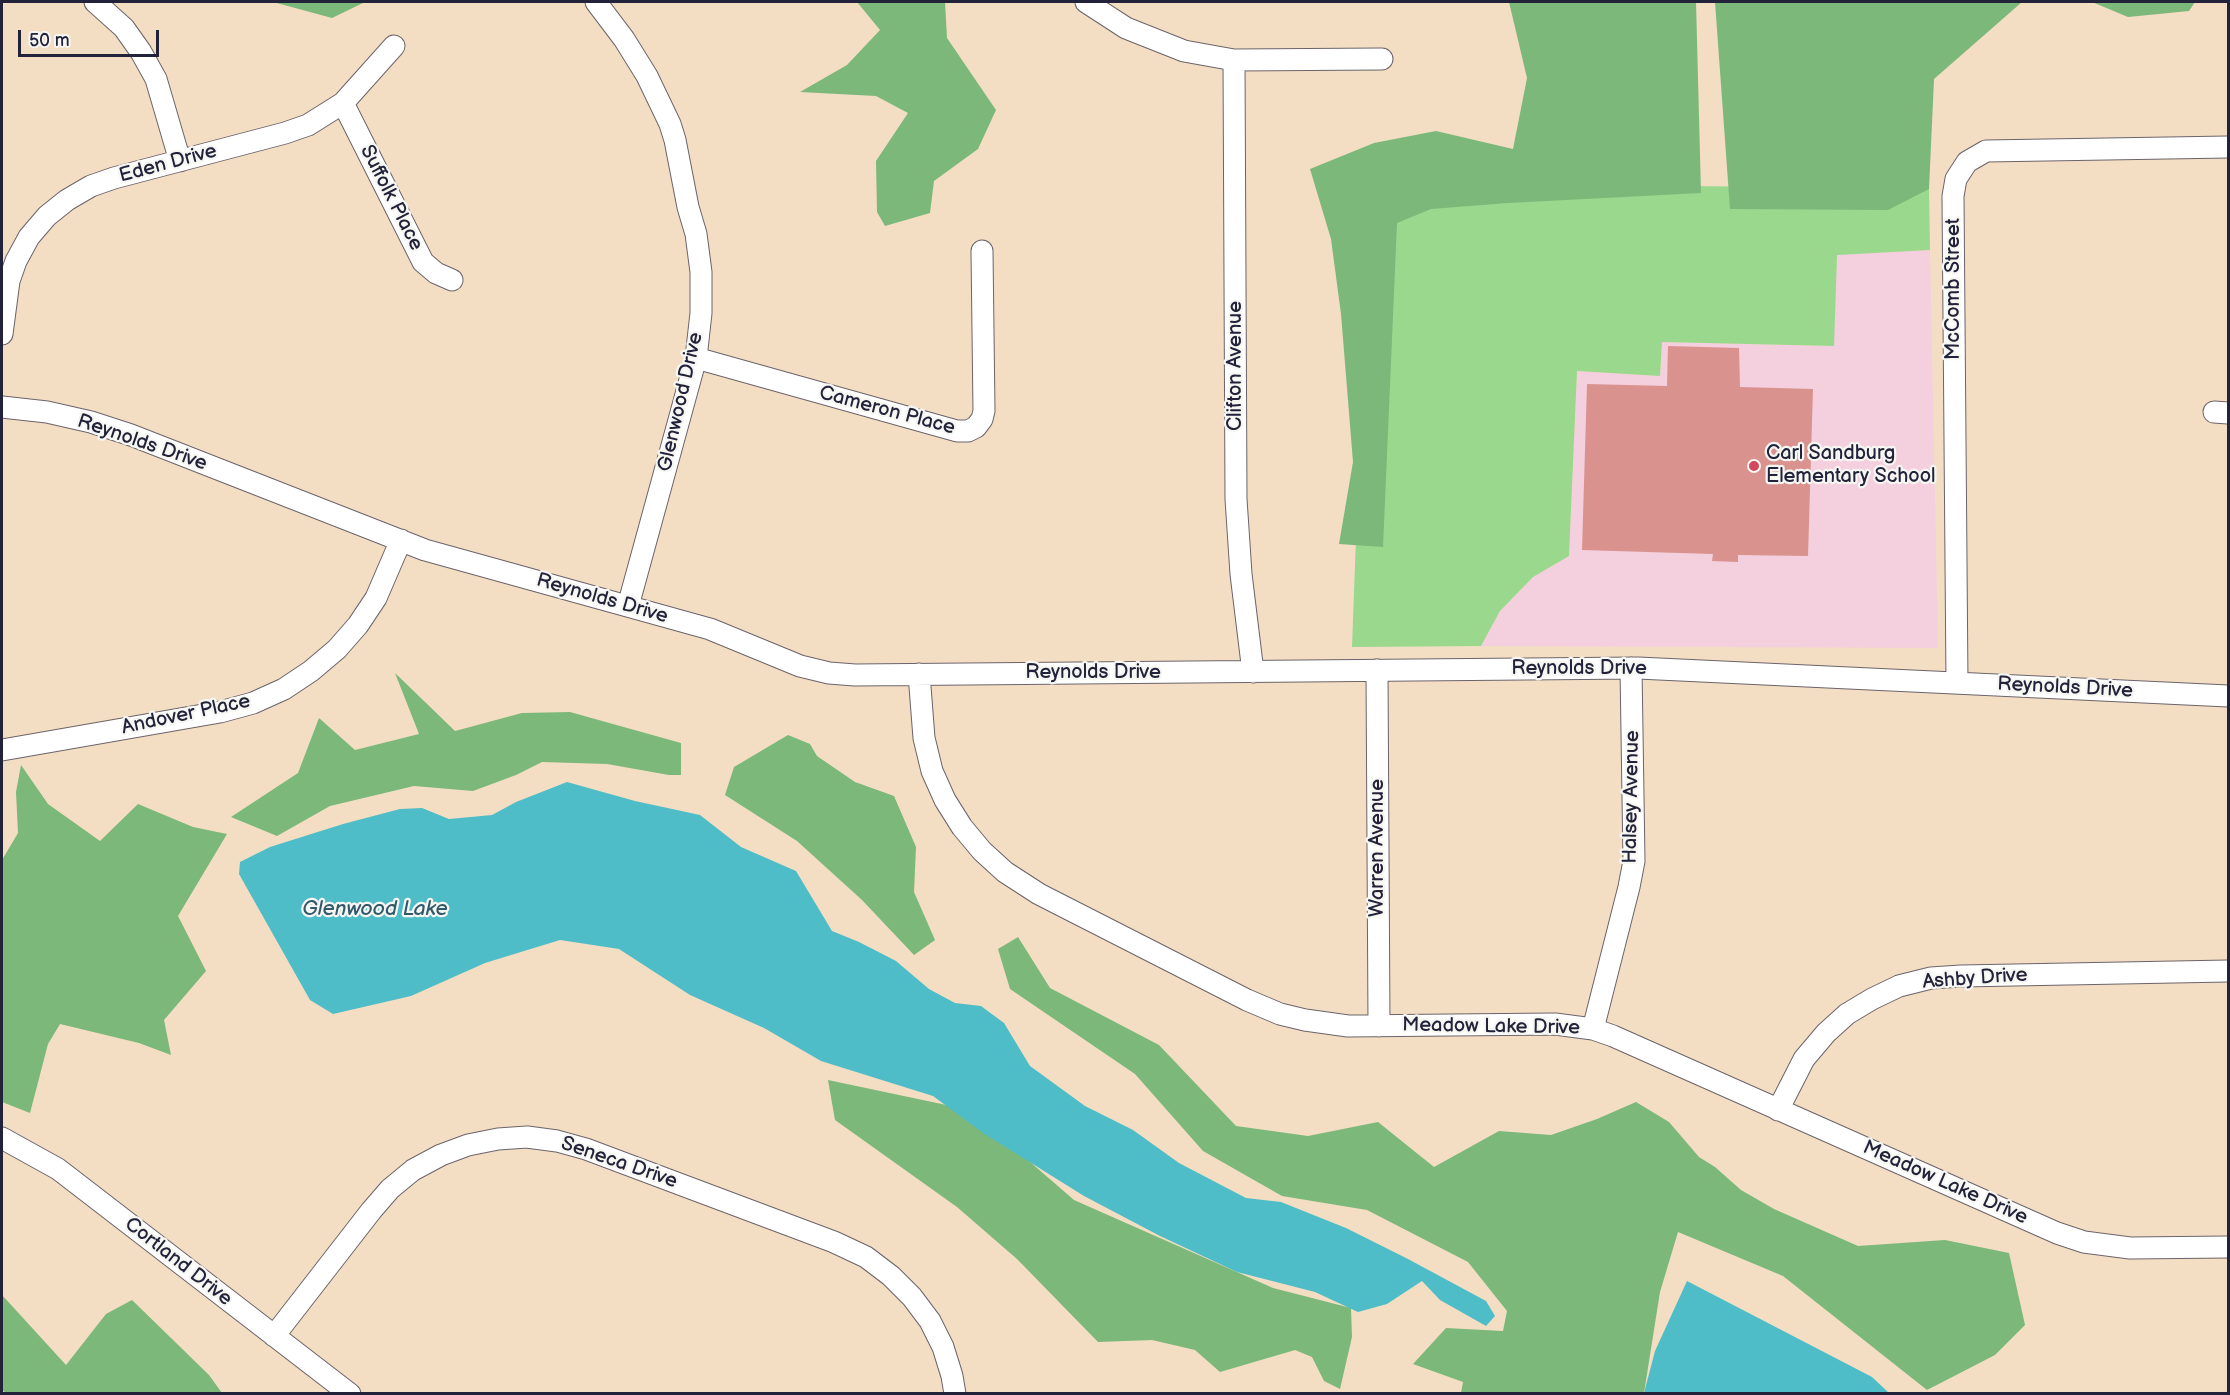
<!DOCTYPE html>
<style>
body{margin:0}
#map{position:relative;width:2230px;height:1395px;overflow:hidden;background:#f3dec3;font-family:"Balsamiq Sans",sans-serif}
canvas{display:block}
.frame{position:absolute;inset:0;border:3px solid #22223b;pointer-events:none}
.scale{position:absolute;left:18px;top:30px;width:141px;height:27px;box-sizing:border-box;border:3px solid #22223b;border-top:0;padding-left:8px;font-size:18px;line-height:21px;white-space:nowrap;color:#22223b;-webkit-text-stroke:4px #f6f6f2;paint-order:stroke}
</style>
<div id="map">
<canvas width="2230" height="1395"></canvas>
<div class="frame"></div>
<div class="scale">50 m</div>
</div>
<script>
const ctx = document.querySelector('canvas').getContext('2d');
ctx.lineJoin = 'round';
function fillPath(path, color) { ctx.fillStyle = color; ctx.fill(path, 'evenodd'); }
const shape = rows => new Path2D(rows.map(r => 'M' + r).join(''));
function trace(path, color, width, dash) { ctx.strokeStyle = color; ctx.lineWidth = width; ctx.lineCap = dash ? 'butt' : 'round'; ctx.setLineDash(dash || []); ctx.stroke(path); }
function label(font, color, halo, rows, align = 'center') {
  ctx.font = font + ' "Balsamiq Sans",sans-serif'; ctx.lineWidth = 4.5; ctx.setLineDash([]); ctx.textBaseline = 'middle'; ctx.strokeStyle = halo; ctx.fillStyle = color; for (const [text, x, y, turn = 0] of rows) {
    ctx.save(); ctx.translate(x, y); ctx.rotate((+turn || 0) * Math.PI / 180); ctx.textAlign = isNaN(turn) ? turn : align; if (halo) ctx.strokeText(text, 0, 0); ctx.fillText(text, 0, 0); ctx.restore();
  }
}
fillPath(shape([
 [1930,250,1938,648,1481,646,1500,611,1533,577,1569,556,1577,371,1660,376,1662,342,1833,346,1837,254]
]), '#f4cfdd');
fillPath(shape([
 [1369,182,1929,189,1930,250,1837,255,1834,346,1662,342,1660,376,1577,371,1569,556,1533,577,1500,611,1481,646,1352,647]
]), '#9ad88e');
fillPath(shape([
 [273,2,365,2,332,18],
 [857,2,945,2,947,38,996,110,978,149,934,181,930,213,885,226,877,212,876,161,908,113,876,96,800,92,847,65,880,30],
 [1509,2,1699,2,1696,2,1701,193,1508,203,1431,209,1397,223,1383,547,1339,544,1353,462,1341,314,1331,239,1310,169,1374,143,1436,131,1513,149,1527,78],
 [1715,2,2022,2,1934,79,1929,189,1888,210,1730,209],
 [2092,2,2195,2,2189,11,2128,17],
 [395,673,455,731,522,713,570,712,681,743,681,775,669,775,607,764,542,762,516,775,473,791,414,786,330,806,277,836,231,817,298,773,319,718,355,750,419,734],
 [788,735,810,744,817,756,855,782,894,796,916,847,914,892,935,940,914,955,862,900,797,841,725,795,734,767],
 [21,765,48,804,100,841,138,804,193,827,227,834,178,916,206,971,164,1020,171,1055,139,1043,60,1024,48,1044,30,1113,2,1102,2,860,18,833,16,792],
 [1018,937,1050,988,1159,1045,1236,1126,1308,1136,1378,1122,1434,1167,1499,1131,1551,1135,1597,1119,1636,1102,1669,1122,1699,1157,1715,1167,1741,1190,1774,1209,1858,1246,1945,1240,2009,1253,2025,1325,1995,1355,1927,1390,1783,1276,1678,1232,1660,1292,1644,1393,1461,1393,1463,1382,1413,1364,1446,1328,1503,1331,1507,1311,1468,1262,1367,1210,1282,1196,1203,1151,1135,1074,1010,989,998,949],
 [828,1080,970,1110,1074,1200,1273,1288,1351,1308,1352,1337,1340,1389,1324,1381,1312,1357,1295,1350,1220,1372,1195,1350,1152,1340,1098,1342,1017,1259,957,1207,835,1120],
 [2,1295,66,1365,106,1314,132,1300,209,1375,222,1393,6,1393,2,1390]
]), '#7bb879');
fillPath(shape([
 [567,782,635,801,700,815,741,847,796,871,832,931,859,942,896,961,929,989,955,1003,981,1006,1004,1023,1030,1066,1085,1106,1133,1130,1179,1163,1246,1198,1281,1202,1346,1228,1408,1259,1486,1301,1495,1316,1486,1326,1440,1300,1422,1281,1387,1304,1358,1312,1315,1292,1237,1272,1160,1236,1084,1196,983,1133,933,1096,821,1061,764,1028,690,995,619,949,560,940,485,963,411,996,333,1014,310,1000,239,874,240,862,270,847,343,824,400,809,422,808,449,819,492,815,516,802],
 [1687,1281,1872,1377,1889,1393,1644,1393,1655,1351]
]), '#4fbdc7');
fillPath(shape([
 [1668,346,1739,348,1740,387,1813,389,1808,556,1738,555,1738,562,1712,561,1713,554,1582,550,1587,384,1667,386]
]), '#d9928e');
const minor = shape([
 [95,2,124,28,141,52,156,79,180,161],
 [596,2,624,39,647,76,670,124,675,140,688,207,696,234,701,272,701,313,696,358,628,606],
 [1086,2,1126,28,1184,51,1234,60,1382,59],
 [1234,60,1236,499,1241,574,1253,672],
 [343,103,423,262,436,273,452,280],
 [2,334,9,281,16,261,29,237,47,216,67,200,91,186,114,178,285,133,308,125,343,103,394,46],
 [696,358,957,431,968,431,976,427,982,419,984,411,982,251],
 [2,407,47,412,91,422,131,435,425,550,710,629,800,666,829,673,855,675,1638,668,2228,696],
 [2214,412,2228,413],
 [1377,670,1379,1026],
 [919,674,924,738,932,771,945,800,962,827,982,851,1005,872,1039,894,1247,1000,1280,1014,1305,1020,1348,1026,1555,1024,1593,1029,1613,1036,2057,1233,2084,1242,2130,1248,2228,1247],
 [1957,683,1953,196,1956,179,1967,162,1986,151,2228,147],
 [2,750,220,712,253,703,284,689,311,671,337,649,358,625,376,598,401,540],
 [1593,1029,1629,887,1634,861,1631,668],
 [1778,1110,1804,1059,1826,1033,1847,1014,1872,999,1899,986,1931,978,1961,976,2228,971],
 [2,1138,58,1169,350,1394],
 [274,1336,371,1211,390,1189,413,1170,441,1155,468,1145,498,1139,527,1137,557,1141,586,1149,834,1242,866,1257,891,1276,912,1297,930,1321,943,1347,952,1376,955,1394]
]);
trace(minor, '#6b646b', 23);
trace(minor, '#fff', 21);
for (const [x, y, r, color] of [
 [1754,466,6,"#d1495b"]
]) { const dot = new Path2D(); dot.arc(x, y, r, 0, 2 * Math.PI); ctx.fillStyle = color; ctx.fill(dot); trace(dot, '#f6f6f2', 2); }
label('20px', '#22223b', '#f6f6f2', [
 ["Eden Drive",168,164,-15],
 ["Suffolk Place",391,198,63],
 ["McComb Street",1954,289,-90],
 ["Clifton Avenue",1236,366,-90],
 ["Glenwood Drive",681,402,-77],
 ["Cameron Place",887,411,15],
 ["Reynolds Drive",142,443,19],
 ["Reynolds Drive",602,599,16],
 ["Reynolds Drive",1579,669],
 ["Reynolds Drive",1093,673],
 ["Reynolds Drive",2065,688,3],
 ["Andover Place",186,715,-12],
 ["Halsey Avenue",1632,797,-89],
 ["Warren Avenue",1378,848,-90],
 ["Ashby Drive",1975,979,-4],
 ["Meadow Lake Drive",1491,1027,1],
 ["Seneca Drive",619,1163,19],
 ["Meadow Lake Drive",1945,1183,24],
 ["Cortland Drive",178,1262,38]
]);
label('20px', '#22223b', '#f6f6f2', [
 ["Carl Sandburg",1766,454],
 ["Elementary School",1766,477]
], 'left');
label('italic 21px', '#32586c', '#f6f6f2', [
 ["Glenwood Lake",375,910]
]);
</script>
